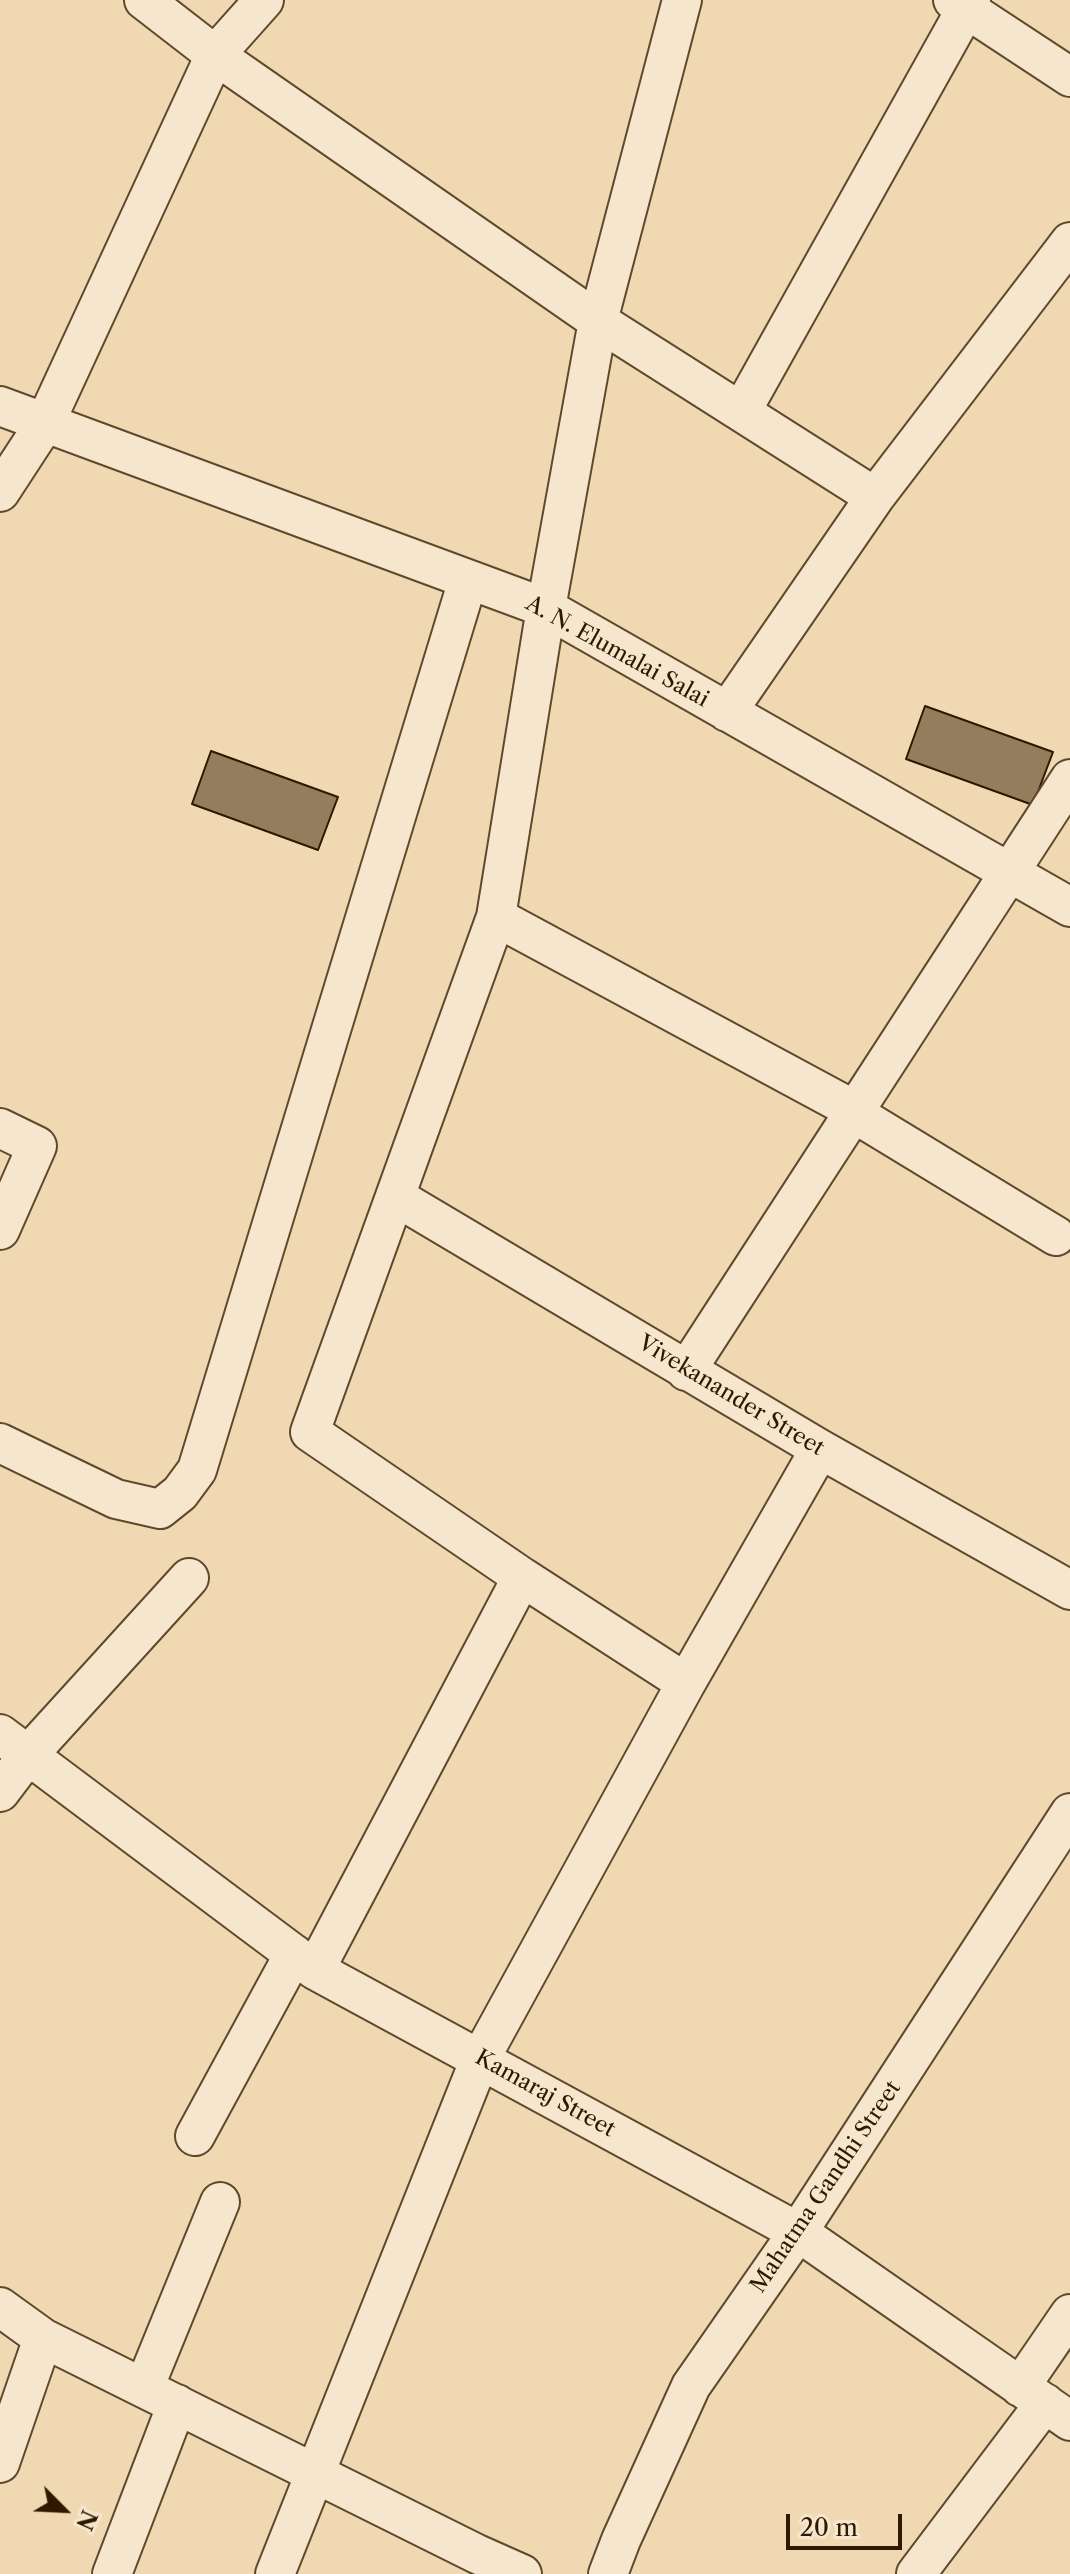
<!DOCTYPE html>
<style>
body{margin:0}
#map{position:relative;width:1070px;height:2574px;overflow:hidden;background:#f0d9b2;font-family:"Libre Caslon Text",serif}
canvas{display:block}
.north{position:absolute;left:24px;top:2470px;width:80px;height:80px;-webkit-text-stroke:6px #f5e6cd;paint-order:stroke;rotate:114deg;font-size:22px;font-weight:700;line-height:32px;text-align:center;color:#2e1900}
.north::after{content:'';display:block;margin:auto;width:28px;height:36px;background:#2e1900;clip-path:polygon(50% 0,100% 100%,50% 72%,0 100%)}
.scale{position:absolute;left:786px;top:2514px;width:116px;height:36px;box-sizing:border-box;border:4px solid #2e1900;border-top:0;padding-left:10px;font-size:24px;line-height:28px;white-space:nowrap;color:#2e1900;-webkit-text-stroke:6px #f5e6cd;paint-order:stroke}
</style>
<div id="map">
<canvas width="1070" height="2574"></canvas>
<div class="north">N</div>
<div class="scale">20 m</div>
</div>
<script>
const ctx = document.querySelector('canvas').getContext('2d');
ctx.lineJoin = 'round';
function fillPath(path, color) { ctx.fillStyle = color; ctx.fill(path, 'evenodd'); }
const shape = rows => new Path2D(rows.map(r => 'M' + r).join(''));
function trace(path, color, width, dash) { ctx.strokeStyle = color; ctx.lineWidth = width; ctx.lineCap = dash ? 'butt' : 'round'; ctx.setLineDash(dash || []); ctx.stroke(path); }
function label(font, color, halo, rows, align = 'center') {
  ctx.font = font + ' "Libre Caslon Text",serif'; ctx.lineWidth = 6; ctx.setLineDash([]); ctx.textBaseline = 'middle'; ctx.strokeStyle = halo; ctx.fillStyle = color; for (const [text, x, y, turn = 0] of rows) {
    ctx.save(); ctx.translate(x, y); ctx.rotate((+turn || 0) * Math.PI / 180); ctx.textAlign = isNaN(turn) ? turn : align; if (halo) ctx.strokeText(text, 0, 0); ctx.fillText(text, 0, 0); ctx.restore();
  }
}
const building = shape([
 [925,706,1053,752,1033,805,906,759,925,706],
 [211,751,338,797,318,850,192,804,211,751]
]);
fillPath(building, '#937d5d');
trace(building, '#2e1900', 2);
const minor = shape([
 [144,0,215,55,598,321,875,497],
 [682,0,598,321,546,608,496,917,310,1432,522,1577,686,1683,820,1449],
 [953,0,1070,77],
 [0,406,546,608,1070,907],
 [741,412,971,0],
 [0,492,45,423,215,55,264,0],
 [727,712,875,497,1070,242],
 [496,917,856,1111,857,1115,1056,1236],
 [0,1128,37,1146,0,1230],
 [396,1197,820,1449,1070,1590],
 [686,1371,1070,779],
 [0,1443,116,1499,160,1509,180,1493,197,1470,468,580],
 [0,1734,315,1970,798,2232,1070,2421],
 [0,1792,28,1755,189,1578],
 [315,1970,522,1577],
 [195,2136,294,1954],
 [0,2307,43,2338,477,2554,522,2574],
 [1020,2387,1070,2314],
 [144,2388,220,2202],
 [0,2463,43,2338],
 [112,2574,177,2404],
 [275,2574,480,2059,686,1683],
 [608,2574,621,2540,691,2386,798,2232,1070,1813],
 [916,2574,1045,2403]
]);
trace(minor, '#5e492c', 42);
trace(minor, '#f5e6cd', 38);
label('22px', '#2e1900', '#f5e6cd', [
 ["A. N. Elumalai Salai",617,652,29],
 ["Vivekanander Street",731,1396,31],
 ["Kamaraj Street",545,2094,29],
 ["Mahatma Gandhi Street",826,2187,-56]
]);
</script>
